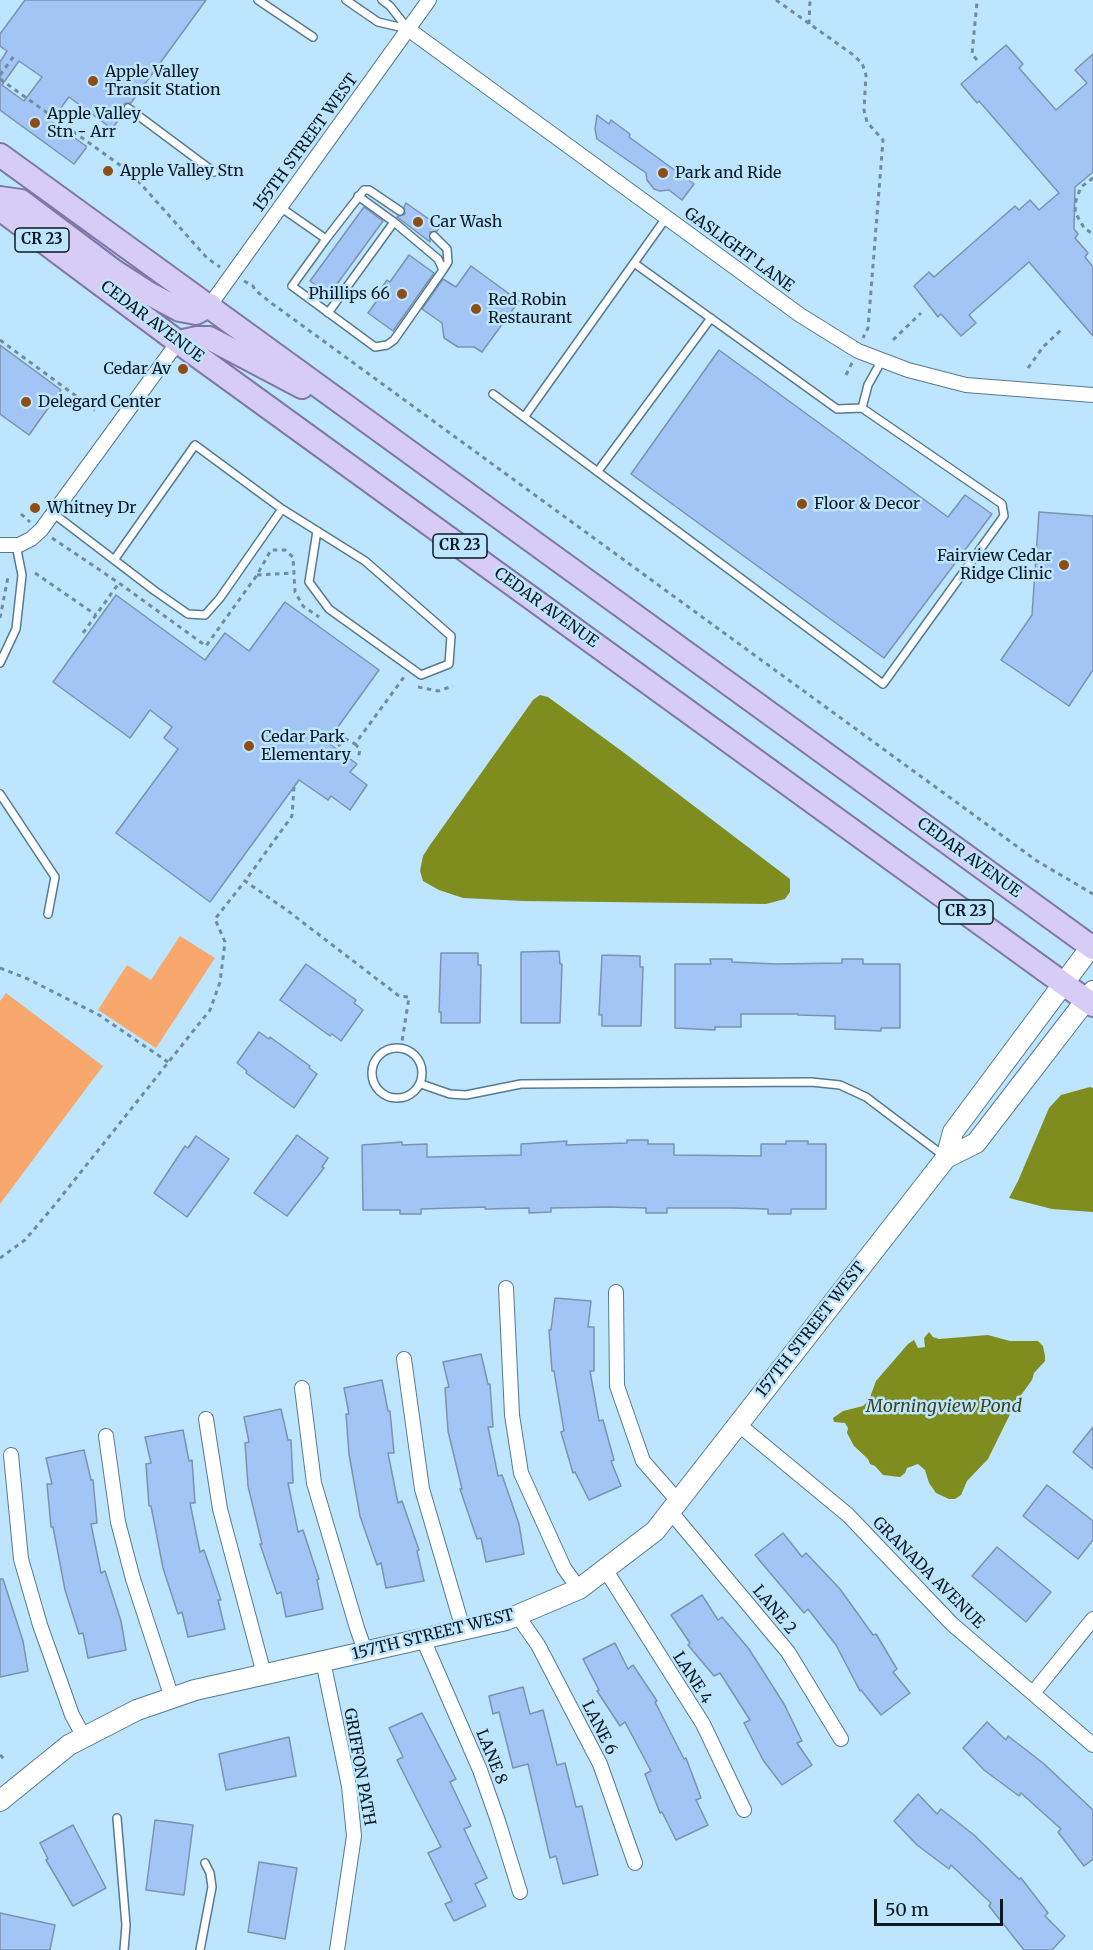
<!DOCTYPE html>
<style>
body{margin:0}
#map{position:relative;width:1093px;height:1950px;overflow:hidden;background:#bee5fe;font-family:Merriweather,serif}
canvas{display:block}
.scale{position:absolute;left:874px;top:1899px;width:129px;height:27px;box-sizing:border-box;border:3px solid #0b1922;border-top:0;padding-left:8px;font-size:18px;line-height:21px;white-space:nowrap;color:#0b1922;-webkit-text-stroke:4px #bee5fe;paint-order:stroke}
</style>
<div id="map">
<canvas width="1093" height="1950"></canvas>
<div class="scale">50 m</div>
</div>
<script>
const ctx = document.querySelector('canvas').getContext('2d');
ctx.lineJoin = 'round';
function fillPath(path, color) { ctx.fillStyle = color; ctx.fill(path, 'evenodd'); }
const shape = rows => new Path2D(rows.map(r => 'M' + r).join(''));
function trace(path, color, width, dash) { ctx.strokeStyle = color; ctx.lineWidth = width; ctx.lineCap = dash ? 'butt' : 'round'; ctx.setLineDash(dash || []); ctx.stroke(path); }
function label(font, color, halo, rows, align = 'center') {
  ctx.font = font + ' Merriweather,serif'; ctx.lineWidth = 5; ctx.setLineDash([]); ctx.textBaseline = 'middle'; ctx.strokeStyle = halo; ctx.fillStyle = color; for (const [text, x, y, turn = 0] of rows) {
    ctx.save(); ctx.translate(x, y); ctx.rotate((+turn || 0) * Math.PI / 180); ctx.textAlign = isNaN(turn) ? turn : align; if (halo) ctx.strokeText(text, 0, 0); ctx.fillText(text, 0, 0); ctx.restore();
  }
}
fillPath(shape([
 [180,936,215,958,156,1048,98,1010,127,965,151,980],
 [6,993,103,1066,0,1204,0,1001]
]), '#f8a86c');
fillPath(shape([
 [540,695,548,697,623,752,790,879,790,892,785,899,766,904,523,901,463,898,439,890,423,881,420,871,423,856,430,845,533,700],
 [1090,1087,1093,1088,1093,1212,1052,1209,1009,1198,1018,1181,1049,1108,1061,1095],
 [929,1332,933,1337,939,1339,988,1335,1010,1341,1038,1341,1043,1346,1045,1356,1045,1361,1034,1373,1032,1380,1016,1402,988,1459,967,1481,961,1495,955,1499,949,1499,936,1493,929,1483,925,1470,918,1464,907,1468,905,1473,900,1477,883,1475,875,1466,870,1464,868,1459,854,1446,847,1433,848,1428,845,1423,834,1422,833,1418,843,1411,863,1406,869,1400,876,1381,908,1344,914,1340,918,1348,925,1347,924,1338]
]), '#7f8d1f');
const building = shape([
 [25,0,206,0,131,103,126,103,123,105,124,112,112,129,69,97,51,121,86,146,86,148,74,164,0,110,0,62,7,51,0,46,0,34,25,0],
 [19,61,42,77,24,101,2,85,19,61],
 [1006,45,1023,64,1019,68,1056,110,1087,83,1075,70,1093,54,1093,172,1075,187,1074,229,1078,234,1075,238,1088,253,1085,257,1093,267,1093,336,1029,262,969,315,976,323,961,336,941,314,938,317,914,286,929,272,934,277,1015,206,1019,210,1030,200,1039,210,1059,193,979,101,977,103,961,84,1006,45],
 [597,115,609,124,611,120,630,134,629,137,694,184,682,200,669,190,660,191,654,189,647,180,646,173,597,139,595,129,597,115],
 [406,203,440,227,437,231,430,232,430,242,397,217,405,214,404,207,406,203],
 [364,207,383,221,329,295,310,281,364,207],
 [409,255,434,273,393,331,368,313,381,295,378,293,387,280,390,282,409,255],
 [471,266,519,301,482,352,474,347,458,347,444,338,442,323,422,309,443,279,456,287,471,266],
 [0,345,61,390,29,435,0,414,0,345],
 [719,350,948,517,965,495,992,514,884,658,631,474,719,350],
 [1039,512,1093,516,1093,670,1069,706,1001,660,1032,615,1039,512],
 [116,595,205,660,225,633,249,651,285,602,379,670,327,742,357,764,350,772,367,785,350,810,331,796,328,800,299,780,210,902,116,833,178,749,164,738,172,727,150,710,130,738,53,682,116,595],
 [559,951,560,964,562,964,560,1023,521,1023,521,952,559,951],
 [441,953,478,953,478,965,481,965,480,1023,441,1023,441,1012,439,1012,441,953],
 [602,955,640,956,640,967,643,967,641,1026,602,1026,602,1015,599,1015,602,955],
 [710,959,732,959,732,962,776,964,842,963,842,959,863,959,863,964,900,964,900,1028,881,1028,881,1031,835,1029,835,1016,798,1015,798,1014,741,1014,741,1027,715,1027,715,1030,675,1028,675,964,711,964,710,959],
 [306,964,356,1000,354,1003,363,1010,341,1041,332,1034,330,1036,280,1000,306,964],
 [259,1032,269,1039,270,1037,310,1066,309,1068,317,1074,294,1108,246,1073,247,1071,237,1063,259,1032],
 [297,1135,328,1158,322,1167,324,1168,287,1216,254,1193,297,1135],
 [196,1136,229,1159,187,1217,154,1193,185,1146,188,1148,196,1136],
 [627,1140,648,1140,648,1144,674,1144,674,1155,761,1156,761,1144,786,1144,786,1141,808,1141,808,1144,826,1144,826,1209,791,1209,791,1214,768,1214,768,1209,732,1208,667,1208,667,1213,646,1213,646,1208,609,1207,551,1208,551,1212,529,1213,529,1208,485,1209,485,1207,421,1209,421,1214,400,1214,400,1210,363,1210,362,1145,402,1142,402,1145,427,1144,427,1157,473,1156,521,1155,521,1144,567,1141,566,1145,627,1143,627,1140],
 [555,1298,591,1301,588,1327,594,1327,594,1371,590,1371,599,1421,603,1420,614,1460,611,1461,621,1486,589,1500,575,1472,573,1473,561,1432,564,1431,554,1371,552,1371,549,1330,551,1330,555,1298],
 [481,1354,488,1384,490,1384,493,1427,488,1427,498,1476,502,1475,519,1524,524,1554,486,1562,481,1538,477,1539,460,1489,462,1489,448,1431,445,1388,449,1387,443,1362,481,1354],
 [382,1380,388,1411,390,1411,394,1453,388,1453,398,1503,402,1501,419,1550,417,1551,424,1581,386,1588,381,1563,377,1565,360,1516,349,1454,346,1414,349,1414,344,1388,382,1380],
 [281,1409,288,1440,291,1440,293,1483,288,1483,298,1532,303,1530,319,1579,317,1580,323,1609,286,1617,281,1592,277,1594,260,1544,262,1544,248,1486,245,1443,249,1442,244,1417,281,1409],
 [1093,1427,1093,1469,1073,1452,1093,1427],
 [183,1430,189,1461,192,1460,195,1503,190,1503,200,1552,204,1550,221,1600,218,1600,225,1629,188,1637,182,1612,178,1614,163,1568,151,1506,149,1506,146,1464,151,1463,145,1437,183,1430],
 [84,1450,91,1480,93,1480,97,1523,91,1524,101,1573,105,1571,121,1621,126,1650,88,1658,83,1633,79,1634,65,1590,53,1527,51,1527,47,1484,52,1484,46,1458,84,1450],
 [1047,1485,1093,1521,1093,1540,1078,1559,1023,1516,1047,1485],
 [783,1533,802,1557,806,1553,840,1589,873,1635,876,1634,897,1669,893,1672,910,1693,881,1715,861,1690,860,1691,836,1645,808,1609,804,1613,755,1555,783,1533],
 [997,1547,1051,1592,1026,1622,972,1576,997,1547],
 [0,1579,3,1579,23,1641,28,1671,0,1677,0,1579],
 [702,1595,718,1620,722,1617,749,1649,784,1704,802,1741,797,1743,812,1765,782,1785,763,1760,744,1723,750,1720,720,1673,714,1676,688,1645,690,1643,671,1615,702,1595],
 [615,1643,628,1669,633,1665,657,1701,655,1702,684,1759,686,1758,701,1798,696,1800,708,1825,676,1840,662,1812,660,1813,645,1774,651,1771,625,1722,620,1726,597,1691,599,1690,583,1659,615,1643],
 [523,1687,530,1714,543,1710,557,1765,565,1763,576,1807,582,1806,598,1875,563,1884,556,1856,550,1858,528,1764,513,1768,499,1712,493,1714,489,1696,523,1687],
 [422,1713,456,1779,450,1782,471,1826,464,1829,487,1878,475,1884,486,1906,454,1921,445,1904,452,1901,428,1853,441,1847,397,1760,403,1757,389,1728,422,1713],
 [987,1722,1006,1740,1008,1736,1043,1763,1093,1810,1093,1859,1084,1866,1058,1832,1061,1829,1021,1793,1019,1796,984,1770,963,1748,987,1722],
 [289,1737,296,1776,226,1790,219,1754,289,1737],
 [918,1794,937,1814,941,1809,974,1835,1019,1879,1021,1878,1048,1913,1045,1916,1065,1936,1052,1950,1024,1950,989,1906,991,1903,951,1865,949,1869,917,1845,894,1821,918,1794],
 [155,1820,193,1825,184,1895,146,1890,155,1820],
 [73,1825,106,1888,73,1906,46,1860,48,1859,40,1843,73,1825],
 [259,1862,297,1868,285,1939,248,1932,259,1862],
 [0,1913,55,1925,50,1950,0,1950,0,1913]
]);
fillPath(building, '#a2c5f5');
trace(building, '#7c92b1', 1.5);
const lane = shape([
 [258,0,313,37],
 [346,0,378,22,408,29],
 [382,0,390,6,408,29],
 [128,108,214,172],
 [280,207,326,239,292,286,375,347,387,345,394,340,443,270,448,262,447,249,434,236],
 [394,222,438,259,443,270],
 [326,239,364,190,369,190,400,211],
 [634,263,837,409,862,408],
 [328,313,394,222,358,196],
 [493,394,883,684,1004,516,1002,504,862,408,868,385,882,360],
 [525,416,666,218],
 [598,471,711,318],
 [282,509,365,561,451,636,449,664,421,675,329,609,309,582,317,531],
 [54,514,155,591,188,614,205,615,220,598,282,509,195,445,114,560],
 [0,663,16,629,22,575,16,545],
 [0,794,55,877,48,914],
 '372 1073a25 25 0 1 1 50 0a25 25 0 1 1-50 0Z',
 [421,1084,450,1094,466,1095,521,1084,811,1082,840,1085,866,1097,944,1156],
 [117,1818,126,1925,124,1950],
 [200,1950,212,1887,210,1873,205,1863]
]);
const street = shape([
 [408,29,800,315,858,351,908,370,966,385,1093,395],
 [210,305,429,0],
 [0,545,19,545,31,539,41,530,178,342],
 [506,1288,512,1415,521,1473,564,1568,579,1589],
 [616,1292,617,1386,643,1461,678,1501],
 [404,1359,422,1489,463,1629],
 [302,1388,314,1483,357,1628,365,1651],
 [206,1419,220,1509,264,1674],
 [738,1424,848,1515,952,1624,1093,1745],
 [106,1436,118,1522,133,1579,172,1698],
 [11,1455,21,1559,40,1625,72,1715,84,1737],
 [670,1511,788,1652,841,1739],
 [605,1569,703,1724,744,1810],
 [517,1615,538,1645,600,1764,635,1863],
 [423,1639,480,1770,498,1821,520,1892],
 [323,1661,349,1786,354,1836,337,1950],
 [1033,1693,1093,1619]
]);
const secondary = shape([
 [946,1158,976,1143,1093,991],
 [0,1801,69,1745,137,1710,195,1690,506,1620,579,1589,655,1531,946,1158,953,1132,1093,944]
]);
const primary = shape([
 [0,155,1093,948],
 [0,198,21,201,114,271,148,293,180,310,196,313,210,305],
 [0,209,178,342,1093,1005],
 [178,342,197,338,209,338,302,387]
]);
trace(lane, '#567a90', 10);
trace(street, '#567a90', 16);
trace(secondary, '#567a90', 22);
trace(primary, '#7f77a7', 26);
trace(shape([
 [776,0,852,54,862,63,866,75,864,110,867,122,883,140,868,328,863,338],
 [809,24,810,0],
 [977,60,972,54,977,2],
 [0,75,14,56],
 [0,79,131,173,207,258,220,267],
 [1093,178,1081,187,1076,200,1075,212,1084,228,1093,234],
 [244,281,253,286,255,290,270,302,1037,861,1093,894],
 [0,340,95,410],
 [893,340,921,313],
 [1028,368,1043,347,1062,329],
 [846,375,852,363],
 [21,514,30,522],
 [52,538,119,583,206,646,257,575,271,550,285,550,293,557,295,592,303,606,319,617],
 [35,573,96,615],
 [257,575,294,573],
 [0,618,8,577],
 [83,633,119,583],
 [418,687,438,691,453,686],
 [355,744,360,749,358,760],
 [338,746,346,739,355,744,404,677],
 [294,787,292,816,245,881,288,911,399,996,409,997,401,1048],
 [0,968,28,979,99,1015,168,1062],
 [0,1258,25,1240,53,1207,210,1010,220,982,225,942,215,919,245,881],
 [0,1755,6,1761]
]), '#708c9e', 3, [4.5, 4.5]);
trace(lane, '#fff', 7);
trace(street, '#fff', 14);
trace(secondary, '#fff', 20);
trace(primary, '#d7ccf5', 22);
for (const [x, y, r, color] of [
 [93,81,6,"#8d4e16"],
 [35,123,6,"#8d4e16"],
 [108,171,6,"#8d4e16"],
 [663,173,6,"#8d4e16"],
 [418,222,6,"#8d4e16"],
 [402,294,6,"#8d4e16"],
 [476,309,6,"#8d4e16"],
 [183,369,6,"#8d4e16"],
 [26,402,6,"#8d4e16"],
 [802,504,6,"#8d4e16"],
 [35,508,6,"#8d4e16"],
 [1064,565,6,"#8d4e16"],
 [249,746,6,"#8d4e16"]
]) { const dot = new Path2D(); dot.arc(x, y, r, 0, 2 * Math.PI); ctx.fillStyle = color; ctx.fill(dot); trace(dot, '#bee5fe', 2); }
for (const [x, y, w] of [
 [42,240,54],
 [460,546,54],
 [966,912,54]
]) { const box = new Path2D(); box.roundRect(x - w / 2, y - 12, w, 24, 4.5); ctx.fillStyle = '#bee5fe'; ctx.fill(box); trace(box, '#0b1922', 1.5); }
label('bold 15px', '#0b1922', null, [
 ["CR 23",42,240],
 ["CR 23",460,546],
 ["CR 23",966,912]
]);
label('16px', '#0b1922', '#bee5fe', [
 ["Apple Valley",105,72],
 ["Transit Station",105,90],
 ["Apple Valley",47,114],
 ["Stn - Arr",47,132],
 ["Apple Valley Stn",120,171],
 ["Park and Ride",675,173],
 ["Car Wash",430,222],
 ["Phillips 66",390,294,"right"],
 ["Red Robin",488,300],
 ["Restaurant",488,318],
 ["Cedar Av",171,369,"right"],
 ["Delegard Center",38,402],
 ["Floor & Decor",814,504],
 ["Whitney Dr",47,508],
 ["Fairview Cedar",1052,556,"right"],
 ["Ridge Clinic",1052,574,"right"],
 ["Cedar Park",261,737],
 ["Elementary",261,755]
], 'left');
label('16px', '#0b1922', '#bee5fe', [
 ["155TH STREET WEST",306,143,-54],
 ["GASLIGHT LANE",739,250,36],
 ["CEDAR AVENUE",152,322,37],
 ["CEDAR AVENUE",546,608,36],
 ["CEDAR AVENUE",969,858,36],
 ["157TH STREET WEST",811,1330,-52],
 ["GRANADA AVENUE",928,1573,45],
 ["LANE 2",774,1610,50],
 ["157TH STREET WEST",433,1635,-14],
 ["LANE 4",692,1678,57],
 ["LANE 6",599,1728,63],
 ["LANE 8",491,1757,68],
 ["GRIFFON PATH",359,1767,80]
]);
label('italic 18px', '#3f461b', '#bee5fe', [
 ["Morningview Pond",944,1407]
]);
</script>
